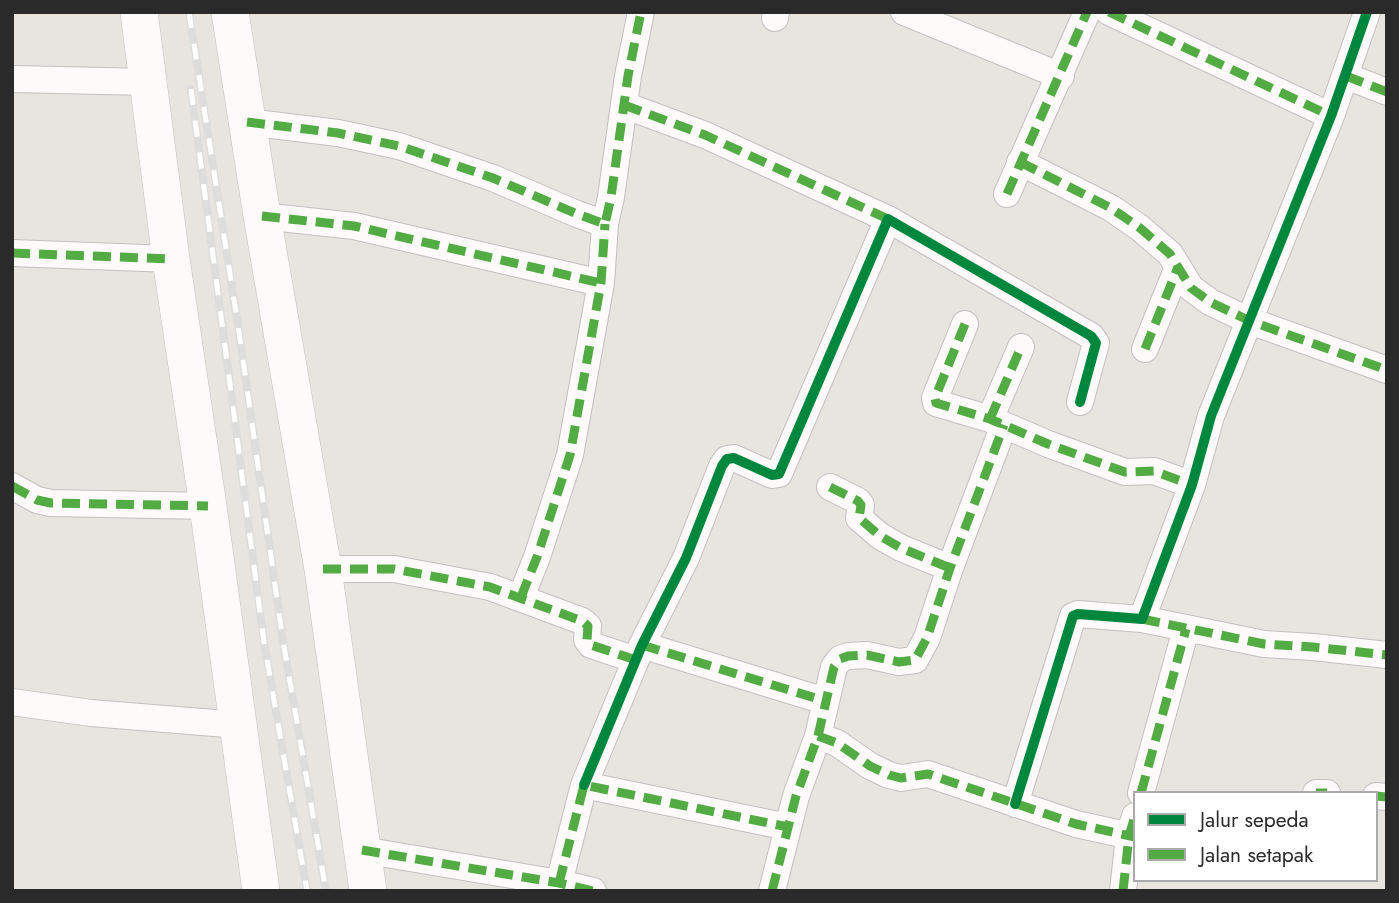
<!DOCTYPE html>
<style>
body{margin:0}
#map{position:relative;width:1399px;height:903px;overflow:hidden;background:#e8e4e0;font-family:Jost,sans-serif}
canvas{display:block}
.frame{position:absolute;inset:0;border:14px solid #2a2a2a;pointer-events:none}
.legend{position:absolute;left:1133px;top:791px;width:245px;height:91px;box-sizing:border-box;background:#fff;border:2px solid #aaa;margin:0;padding:9px 12px;list-style:none;font-size:21px;color:#2a2a2a}
.legend li{display:flex;align-items:center;gap:14px;height:35px}
.legend b{width:35px;border:2px solid #aaa}
</style>
<div id="map">
<canvas width="1399" height="903"></canvas>
<div class="frame"></div>
<ul class="legend">
<li><b style="height:9px;background:#00873e"></b>Jalur sepeda</li>
<li><b style="height:9px;background:#53ab44"></b>Jalan setapak</li>
</ul>
</div>
<script>
const ctx = document.querySelector('canvas').getContext('2d');
ctx.lineJoin = 'round';
const shape = rows => new Path2D(rows.map(r => 'M' + r).join(''));
function trace(path, color, width, dash) { ctx.strokeStyle = color; ctx.lineWidth = width; ctx.lineCap = dash ? 'butt' : 'round'; ctx.setLineDash(dash || []); ctx.stroke(path); }
const minor = shape([
 [904,12,1061,76],
 [1109,12,1331,116],
 [775,18,776,12],
 [1346,76,1387,92],
 [12,79,149,82],
 [624,105,705,135,888,219],
 [247,122,338,133,399,146,493,178,577,214,605,224,611,197,628,76,641,12],
 [1020,162,1111,208,1140,228,1170,254,1191,288,1210,302,1250,321,1387,370],
 [1007,194,1087,12],
 [262,216,354,226,601,283],
 [12,253,171,259],
 [965,324,935,398,936,403,990,419,1048,444,1125,472,1154,471,1192,485],
 [1145,349,1178,267],
 [990,419,1021,347],
 [12,486,37,500,51,503,208,506],
 [830,487,858,501,861,505,859,518,880,536,901,548,950,568],
 [323,569,394,569,490,587,582,621,588,626,587,640,591,645,636,660],
 [521,597,537,557,570,455,601,283,605,224],
 [1142,619,1264,644,1313,647,1387,655],
 [642,645,825,701],
 [12,702,91,713,239,725],
 [818,736,837,743,870,766,889,775,901,778,928,774,1076,824,1135,837],
 [584,785,642,645,686,558,722,466,727,459,734,458,772,475,779,474,888,219,1091,336,1096,343,1080,402],
 [1141,793,1186,629],
 [1316,793,1327,793],
 [1376,796,1387,797],
 [1015,804,1073,616,1078,614,1142,619,1192,485,1211,416,1331,116,1367,12],
 [362,850,559,883,593,891],
 [559,883,584,785,788,827],
 [772,891,796,796,818,736,834,667,840,659,848,656,867,655,899,662,915,660,927,638,950,568,1004,425],
 [1123,891,1129,836,1135,816]
]);
const secondary = shape([
 [139,12,171,259,208,506,261,891],
 [230,12,262,216,323,569,368,891]
]);
trace(minor, '#c2c0c1', 28);
trace(secondary, '#c2c0c1', 38);
trace(minor, '#fcfbfa', 26);
trace(secondary, '#fcfbfa', 37);
const rail = shape([
 [189,12,238,325,283,641,326,891],
 [191,89,264,642,307,891]
]);
trace(rail, '#deddde', 8);
trace(rail, '#fff', 5, [16]);
trace(shape([
 [1109,12,1331,116],
 [1346,76,1387,92],
 [624,105,705,135,888,219],
 [247,122,338,133,399,146,493,178,577,214,605,224,611,197,628,76,641,12],
 [1020,162,1111,208,1140,228,1170,254,1191,288,1210,302,1250,321,1387,370],
 [1007,194,1087,12],
 [262,216,354,226,601,283],
 [12,253,171,259],
 [965,324,935,398,936,403,990,419,1048,444,1125,472,1154,471,1192,485],
 [1145,349,1178,267],
 [990,419,1021,347],
 [12,486,37,500,51,503,208,506],
 [830,487,858,501,861,505,859,518,880,536,901,548,950,568],
 [323,569,394,569,490,587,582,621,588,626,587,640,591,645,636,660],
 [521,597,537,557,570,455,601,283,605,224],
 [1142,619,1264,644,1313,647,1387,655],
 [642,645,825,701],
 [818,736,837,743,870,766,889,775,901,778,928,774,1076,824,1135,837],
 [1141,793,1186,629],
 [1316,793,1327,793],
 [1376,796,1387,797],
 [362,850,559,883,593,891],
 [559,883,584,785,788,827],
 [772,891,796,796,818,736,834,667,840,659,848,656,867,655,899,662,915,660,927,638,950,568,1004,425],
 [1123,891,1129,836,1135,816]
]), '#53ab44', 9, [18, 9]);
trace(shape([
 [584,785,642,645,686,558,722,466,727,459,734,458,772,475,779,474,888,219,1091,336,1096,343,1080,402],
 [1015,804,1073,616,1078,614,1142,619,1192,485,1211,416,1331,116,1367,12]
]), '#00873e', 10);
</script>
